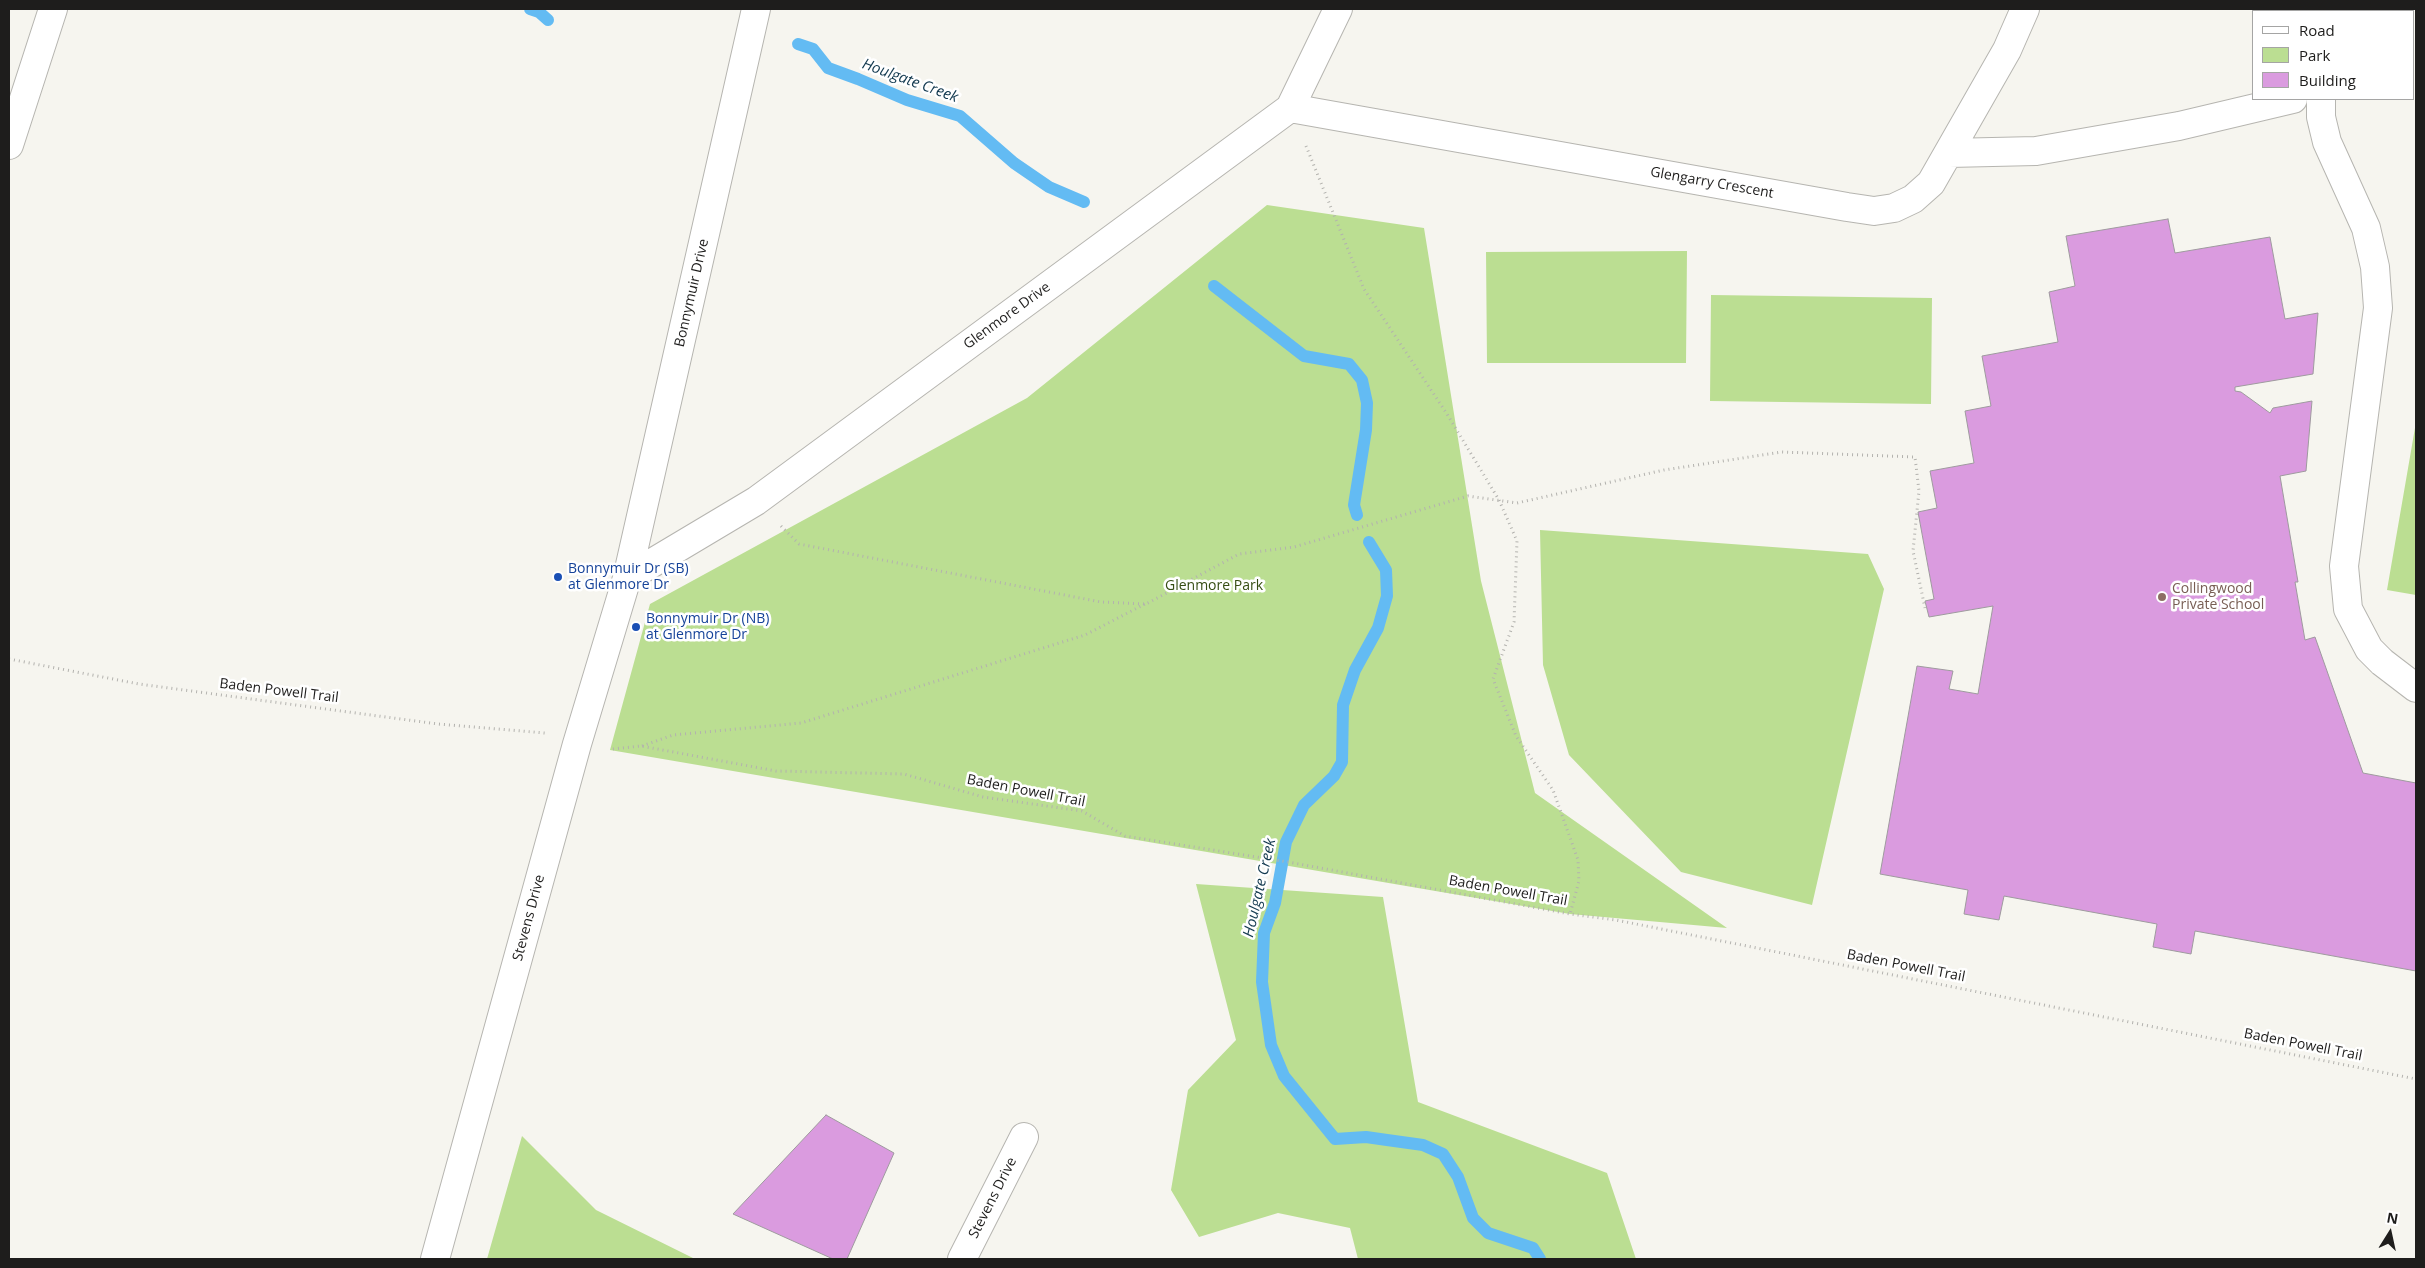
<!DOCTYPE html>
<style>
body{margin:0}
#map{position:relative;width:2425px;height:1268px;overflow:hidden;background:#f6f5ef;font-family:"Open Sans",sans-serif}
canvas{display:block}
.frame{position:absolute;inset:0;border:10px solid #1e1d1c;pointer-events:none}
.legend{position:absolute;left:2252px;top:10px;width:162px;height:90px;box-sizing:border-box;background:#fff;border:1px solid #a5a5a4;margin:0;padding:6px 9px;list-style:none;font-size:15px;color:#1e1d1c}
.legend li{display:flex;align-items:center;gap:10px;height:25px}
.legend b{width:25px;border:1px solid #a5a5a4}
.north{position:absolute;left:2365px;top:1208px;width:50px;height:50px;-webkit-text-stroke:4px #fff;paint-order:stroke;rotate:10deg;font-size:14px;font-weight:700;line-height:20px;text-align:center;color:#1e1d1c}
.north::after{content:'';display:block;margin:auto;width:18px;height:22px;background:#1e1d1c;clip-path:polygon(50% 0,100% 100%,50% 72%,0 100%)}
</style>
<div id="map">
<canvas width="2425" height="1268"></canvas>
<div class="frame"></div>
<ul class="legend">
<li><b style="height:6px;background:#fff"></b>Road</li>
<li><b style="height:14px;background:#bbde92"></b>Park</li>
<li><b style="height:14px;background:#da9bdf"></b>Building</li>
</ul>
<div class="north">N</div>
</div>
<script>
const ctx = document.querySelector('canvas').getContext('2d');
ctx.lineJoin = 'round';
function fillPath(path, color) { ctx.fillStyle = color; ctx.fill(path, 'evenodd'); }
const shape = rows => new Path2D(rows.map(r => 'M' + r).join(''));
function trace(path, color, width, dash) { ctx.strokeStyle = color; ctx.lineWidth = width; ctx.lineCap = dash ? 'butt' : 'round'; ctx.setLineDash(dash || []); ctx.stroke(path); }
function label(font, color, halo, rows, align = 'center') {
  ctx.font = font + ' "Open Sans",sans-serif'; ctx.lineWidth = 5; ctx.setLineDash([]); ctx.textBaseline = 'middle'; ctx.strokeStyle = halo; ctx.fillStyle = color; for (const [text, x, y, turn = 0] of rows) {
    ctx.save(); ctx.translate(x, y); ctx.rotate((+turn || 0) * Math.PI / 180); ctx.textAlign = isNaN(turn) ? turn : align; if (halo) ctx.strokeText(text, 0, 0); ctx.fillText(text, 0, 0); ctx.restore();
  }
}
fillPath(shape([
 [1267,205,1424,228,1481,581,1535,793,1727,928,1570,914,610,750,650,604,1027,398],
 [1687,251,1686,363,1487,363,1486,252],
 [1711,295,1932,298,1931,404,1710,401],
 [2416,422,2416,595,2387,590],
 [1540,530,1868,554,1884,589,1812,905,1681,872,1569,755,1543,665],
 [1196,884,1383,897,1418,1102,1607,1173,1636,1259,1358,1259,1350,1228,1278,1213,1199,1237,1171,1190,1188,1090,1236,1040],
 [522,1136,596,1210,695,1259,487,1259]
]), '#bbde92');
trace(shape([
 [530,9,539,12,548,20],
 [798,44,813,49,828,68,858,79,907,100,960,116,1014,163,1049,187,1084,202],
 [1214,286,1304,356,1349,364,1362,380,1367,403,1366,430,1354,505,1357,515],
 [1369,542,1386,570,1387,596,1378,628,1355,670,1343,705,1342,762,1334,776,1304,805,1286,842,1275,903,1264,933,1262,982,1271,1045,1284,1076,1335,1139,1366,1137,1387,1140,1423,1145,1443,1154,1458,1177,1473,1218,1488,1233,1533,1248,1540,1259]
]), '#63bbf3', 12);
const building = shape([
 [2168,219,2175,253,2270,237,2285,319,2318,313,2313,374,2235,387,2235,391,2241,392,2270,413,2273,408,2312,401,2306,471,2280,476,2298,582,2295,582,2305,640,2315,637,2363,773,2416,783,2416,971,2195,931,2191,954,2153,947,2157,924,2004,896,1999,920,1964,914,1968,890,1880,874,1917,666,1953,671,1949,689,1978,694,1993,606,1929,617,1925,601,1934,599,1918,512,1937,508,1930,471,1974,463,1965,411,1991,406,1982,356,2058,342,2049,292,2075,286,2066,236,2168,219],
 [826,1115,894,1153,847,1259,833,1259,733,1214,826,1115]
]);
fillPath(building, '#da9bdf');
trace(building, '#9e9a9e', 1);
const minor = shape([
 [2335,11,2335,9],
 [2321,99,2321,117,2327,142,2366,228,2375,267,2378,308,2344,566,2348,609,2369,649,2382,662,2416,688],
 [1290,108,1847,207,1874,211,1894,208,1913,199,1931,183,2007,50,2025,9],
 [9,145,53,9],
 [1949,153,2036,151,2179,126,2293,99],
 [627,578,756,501,1290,108,1338,9],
 [435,1259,577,744,627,578,756,9],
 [962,1259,1024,1137]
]);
trace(minor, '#b6b5b0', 30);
trace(shape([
 [1306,146,1364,289,1447,414,1499,500,1517,541,1514,622,1493,679,1516,736,1553,790,1578,860,1579,881,1570,914],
 [781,526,799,544,1101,602,1146,604,1239,554,1294,547,1468,496,1517,503,1664,470,1782,452,1915,457,1919,491,1913,551,1925,608],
 [9,659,139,684,438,724,545,733],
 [642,746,673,735,801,723,1085,635,1145,604],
 [613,749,641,746,776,771,904,774,983,797,1082,811,1125,836,1288,862,1570,914,1616,920,2416,1079]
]), '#b3b2ae', 3, [1, 4]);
trace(minor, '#fff', 28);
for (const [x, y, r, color] of [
 [558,577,5,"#1a4fb4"],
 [2162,597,5,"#8d6e63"],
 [636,627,5,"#1a4fb4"]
]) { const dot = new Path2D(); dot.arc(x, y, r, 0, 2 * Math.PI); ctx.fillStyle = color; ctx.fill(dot); trace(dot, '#fff', 2); }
label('14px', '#1e1d1c', '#fff', [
 ["Glengarry Crescent",1712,183,10],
 ["Bonnymuir Drive",692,293,-77],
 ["Glenmore Drive",1007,316,-36],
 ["Baden Powell Trail",279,691,7],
 ["Baden Powell Trail",1026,791,11],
 ["Baden Powell Trail",1508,891,10],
 ["Stevens Drive",529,918,-75],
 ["Baden Powell Trail",1906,966,11],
 ["Baden Powell Trail",2303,1045,11],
 ["Stevens Drive",993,1198,-63]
]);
label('14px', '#164399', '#fff', [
 ["Bonnymuir Dr (SB)",568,569],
 ["at Glenmore Dr",568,585],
 ["Bonnymuir Dr (NB)",646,619],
 ["at Glenmore Dr",646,635]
], 'left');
label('14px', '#364d13', '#fff', [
 ["Glenmore Park",1214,586]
]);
label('14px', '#785e54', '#fff', [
 ["Collingwood",2172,589],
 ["Private School",2172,605]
], 'left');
label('italic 15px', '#11384e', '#fff', [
 ["Houlgate Creek",910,81,20],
 ["Houlgate Creek",1260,888,-77]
]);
</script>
